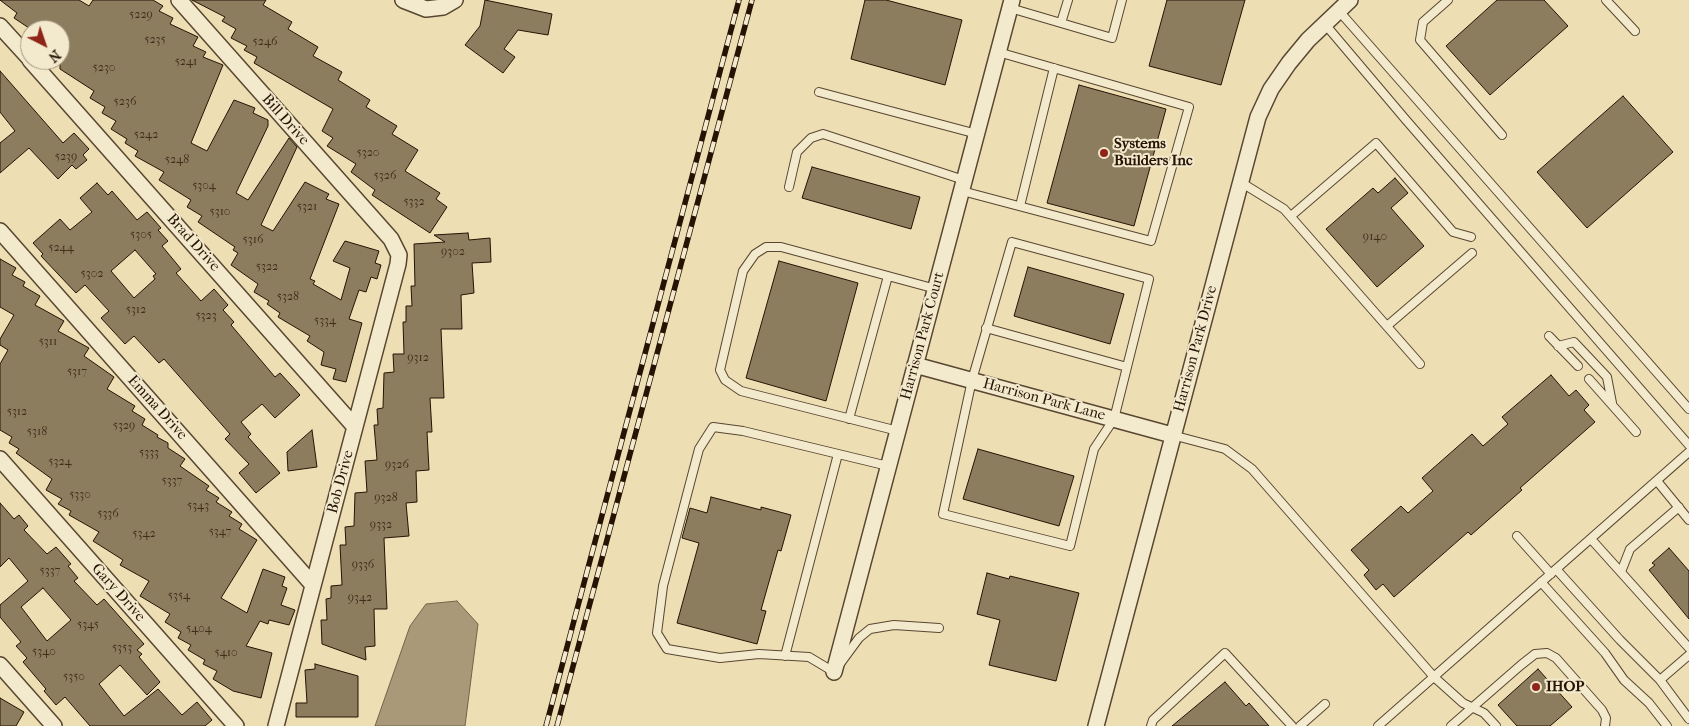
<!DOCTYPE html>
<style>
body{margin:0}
#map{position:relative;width:1689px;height:726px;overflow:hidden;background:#eddeb3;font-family:"IM FELL French Canon",serif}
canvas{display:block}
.north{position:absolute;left:20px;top:20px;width:50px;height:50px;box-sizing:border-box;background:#f3eace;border:1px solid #a1947d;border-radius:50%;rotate:139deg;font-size:14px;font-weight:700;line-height:20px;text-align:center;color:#261304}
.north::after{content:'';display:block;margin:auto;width:18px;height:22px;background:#8f2418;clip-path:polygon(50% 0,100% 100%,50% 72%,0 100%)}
</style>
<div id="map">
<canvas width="1689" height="726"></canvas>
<div class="north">N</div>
</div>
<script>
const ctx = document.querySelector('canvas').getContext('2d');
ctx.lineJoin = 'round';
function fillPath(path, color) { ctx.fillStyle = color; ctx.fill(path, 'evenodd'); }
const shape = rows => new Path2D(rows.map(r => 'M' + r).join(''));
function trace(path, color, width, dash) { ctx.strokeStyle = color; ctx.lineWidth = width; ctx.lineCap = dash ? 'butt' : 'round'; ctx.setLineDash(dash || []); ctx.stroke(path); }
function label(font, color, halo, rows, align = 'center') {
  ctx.font = font + ' "IM FELL French Canon",serif'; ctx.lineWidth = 4; ctx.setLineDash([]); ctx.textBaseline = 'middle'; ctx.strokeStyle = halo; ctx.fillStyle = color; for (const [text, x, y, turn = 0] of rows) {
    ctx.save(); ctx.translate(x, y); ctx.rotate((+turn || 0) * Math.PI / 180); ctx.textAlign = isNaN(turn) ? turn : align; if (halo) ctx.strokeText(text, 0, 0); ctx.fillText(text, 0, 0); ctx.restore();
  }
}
const water = shape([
 [457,601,478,624,465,726,375,726,410,626,426,604,457,601]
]);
fillPath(water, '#a99978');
trace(water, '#75634a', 1);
const building = shape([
 [0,0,79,0,89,6,93,0,153,0,163,6,159,11,173,18,170,24,198,37,193,46,206,52,203,57,223,65,191,143,207,151,234,100,255,108,253,113,268,120,268,126,236,193,248,200,289,138,297,147,261,225,273,231,305,182,329,194,326,199,339,204,310,279,315,281,313,284,341,300,350,268,333,261,345,241,379,251,375,263,381,265,377,279,371,277,366,292,359,290,349,319,362,323,346,382,333,379,336,369,321,365,324,352,307,341,310,336,278,317,280,313,267,304,269,301,254,292,258,284,231,265,238,253,233,250,235,247,198,222,202,216,187,207,191,200,159,180,164,172,135,156,138,151,125,143,127,139,111,129,116,121,102,113,105,107,90,98,94,91,60,69,60,30,32,30,14,18,17,13,0,0],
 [192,0,266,0,263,5,292,22,288,29,318,47,313,56,342,72,338,80,370,100,366,107,397,126,392,134,418,150,405,171,440,193,436,199,447,207,430,233,372,195,375,190,351,172,356,164,327,146,333,138,322,131,333,109,254,63,257,57,244,50,247,46,231,38,236,29,222,21,225,17,192,0],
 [485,0,552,14,548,35,518,30,504,49,515,57,503,73,465,45,480,26,485,0],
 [865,0,886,0,962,20,945,85,851,59,865,0],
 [1167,0,1245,0,1221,85,1149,66,1167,0],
 [1497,0,1544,0,1568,26,1490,95,1446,46,1497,0],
 [0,71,63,143,74,133,89,149,83,155,87,160,76,169,72,165,58,179,29,148,0,173,0,143,15,131,0,112,0,71],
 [1079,85,1166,109,1134,226,1047,203,1079,85],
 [1623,96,1673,152,1587,228,1537,172,1623,96],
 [812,167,920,197,911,229,802,198,812,167],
 [1395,178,1408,193,1391,208,1424,246,1377,287,1326,229,1373,188,1378,193,1395,178],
 [97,183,108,195,112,191,137,220,147,212,161,228,158,230,168,241,162,246,181,269,176,273,201,301,214,289,228,305,223,310,234,322,231,325,275,377,280,373,300,395,275,418,262,404,241,422,251,434,248,437,280,473,256,493,239,473,249,464,225,439,230,434,164,359,159,363,134,336,125,344,101,318,109,311,85,285,76,293,41,256,43,254,33,243,60,219,70,230,92,212,80,198,97,183],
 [135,250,156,274,153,276,155,279,134,298,111,271,135,250],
 [468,233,469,240,490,238,491,262,472,263,474,293,461,295,462,329,441,329,444,398,430,398,432,432,427,432,429,470,416,471,417,502,406,503,409,536,384,538,387,609,374,609,375,646,365,647,366,660,322,644,321,620,327,620,326,599,331,598,331,586,342,585,340,545,346,545,345,527,354,526,355,493,367,492,365,461,377,460,374,425,378,425,377,409,383,408,384,373,394,372,393,354,404,354,403,322,406,322,406,306,412,306,411,286,415,286,414,244,445,242,434,235,468,233],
 [0,259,16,268,12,275,25,282,23,286,40,296,35,305,64,321,58,331,89,348,84,356,114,377,107,389,135,406,132,411,145,419,142,425,158,435,157,437,168,443,168,448,185,459,180,466,209,486,206,490,219,498,216,502,232,512,229,516,242,524,239,529,257,540,221,598,247,613,263,569,285,577,282,586,287,588,281,605,295,610,289,625,269,620,268,624,260,621,246,646,272,653,261,698,233,691,213,679,217,671,203,664,205,660,188,650,191,645,178,638,181,632,165,622,170,614,140,596,149,581,120,565,123,560,93,541,99,532,69,515,71,511,58,504,62,499,46,490,52,479,16,453,19,449,9,443,12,437,0,430,0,364,8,350,0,345,0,339,14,315,0,307,0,259],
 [779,261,858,283,826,401,746,378,779,261],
 [1028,267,1124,294,1110,344,1014,316,1028,267],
 [1551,375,1569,396,1576,390,1589,405,1584,410,1595,422,1520,488,1522,490,1471,535,1468,532,1394,597,1383,584,1376,590,1364,575,1369,570,1351,550,1401,506,1408,513,1433,491,1422,478,1472,434,1483,446,1508,424,1502,417,1551,375],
 [312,430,317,467,288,471,287,452,312,430],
 [978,449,1074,476,1059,526,963,499,978,449],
 [711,497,761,510,761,507,791,515,781,551,778,550,761,610,766,611,757,644,677,623,699,543,682,538,690,508,707,513,711,497],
 [0,503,14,519,19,515,28,526,24,530,47,554,56,547,71,564,68,566,78,578,74,581,97,605,104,599,144,644,137,650,142,654,139,657,160,682,147,695,120,665,99,684,124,716,158,689,182,715,197,702,212,720,205,726,90,726,65,697,56,705,44,691,46,689,23,662,27,658,16,646,21,642,0,617,0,605,28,581,9,558,0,567,0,503],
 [43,588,71,620,47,641,21,607,43,588],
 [1669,548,1689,571,1689,619,1649,570,1655,565,1652,563,1669,548],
 [987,573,1009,579,1010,576,1079,593,1056,681,989,665,1000,620,977,614,987,573],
 [315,664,358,676,358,717,296,717,296,703,307,703,305,670,315,669,315,664],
 [1538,669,1572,707,1550,726,1517,726,1498,705,1538,669],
 [1225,682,1246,706,1249,703,1269,726,1172,726,1225,682],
 [0,698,24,712,16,726,0,726,0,698]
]);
fillPath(building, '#8d7d5f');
trace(building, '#261304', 1);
const lane = shape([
 [1448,0,1423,22,1420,40,1502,135],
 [1606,0,1635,31],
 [1010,8,1112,38,1122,0],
 [1339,11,1689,409],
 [1061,23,1068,0],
 [1324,23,1406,120,1689,445],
 [819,92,977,134],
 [1242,183,1284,209,1420,364],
 [789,187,797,152,811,138,823,134,964,180],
 [962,191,1151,241,1189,107,998,52],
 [1020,206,1054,68],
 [1291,216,1376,143,1453,232,1471,237],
 [1012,242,1149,279,1114,419,1094,449,1070,546,943,514,972,380,1012,242],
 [1387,326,1472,253],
 [986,328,1127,367],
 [1549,336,1578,366],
 [1558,346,1574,342,1607,377,1612,403],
 [1589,379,1636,432],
 [849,419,888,276],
 [898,431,741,391,725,380,720,370,743,271,755,254,766,247,781,247,936,289],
 [1172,435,1225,449,1252,469,1434,677,1463,703,1484,713,1496,726],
 [888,466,743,431,713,427,699,449,663,586,657,633,667,649,720,658,759,654,809,657,834,672,859,638,870,629,894,625,939,628],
 [1657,481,1689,520],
 [1517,536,1551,574],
 [1591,539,1689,648],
 [1556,569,1620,640,1660,680,1689,719],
 [1621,572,1630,549,1679,507],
 [1541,582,1605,653,1624,680,1649,703,1667,726],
 [785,656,838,454],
 [1660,680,1689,655],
 [1151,726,1153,720,1225,653,1292,726],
 [1300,726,1325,704],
 [1378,726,1689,452],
 [1451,726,1521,665,1535,654,1547,653,1556,658,1602,710,1606,718,1605,726]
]);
const street = shape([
 [179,0,391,239,399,255,398,264,276,726],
 [403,0,426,9,443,7,455,0],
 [0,26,30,59],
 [30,60,355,427],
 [0,231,313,585],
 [915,365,1172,435],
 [0,459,236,726],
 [0,665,54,726],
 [834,672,1012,0],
 [1096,726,1258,117,1271,89,1289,63,1308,40,1350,0]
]);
trace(lane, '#584630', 10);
trace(street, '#584630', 18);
trace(lane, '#f3eace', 8);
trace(street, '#f3eace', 15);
const rail = shape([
 [546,726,739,0],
 [557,726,752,0]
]);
trace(rail, '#261304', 5.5);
trace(rail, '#f3eace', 4, [11]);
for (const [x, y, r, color] of [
 [1104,153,5,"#8f2418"],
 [1536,687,5,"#8f2418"]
]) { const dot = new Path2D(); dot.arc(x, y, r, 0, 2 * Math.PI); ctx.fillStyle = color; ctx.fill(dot); trace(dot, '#f3eace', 2); }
label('12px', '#402e1b', null, [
 ["5229",141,15],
 ["5235",155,40],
 ["5246",265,42],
 ["5241",186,62],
 ["5230",104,68],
 ["5236",125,102],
 ["5242",146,135],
 ["5320",368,153],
 ["5239",66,157],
 ["5248",177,160],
 ["5326",385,176],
 ["5304",204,186],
 ["5332",414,202],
 ["5321",307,207],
 ["5310",220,212],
 ["5305",141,235],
 ["9140",1375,237],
 ["5316",253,240],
 ["5244",61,248],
 ["9302",453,252],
 ["5322",267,267],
 ["5302",92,274],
 ["5328",288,297],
 ["5312",136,310],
 ["5323",206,316],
 ["5334",325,321],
 ["5311",48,342],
 ["9312",418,358],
 ["5317",77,372],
 ["5312",17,412],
 ["5329",124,426],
 ["5318",37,432],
 ["5333",149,453],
 ["5324",60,462],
 ["9326",397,465],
 ["5337",172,481],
 ["5330",80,495],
 ["9328",386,498],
 ["5343",198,506],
 ["5336",108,514],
 ["9332",381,525],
 ["5347",220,532],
 ["5342",144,534],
 ["9336",363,565],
 ["5337",50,571],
 ["5354",179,596],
 ["9342",360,598],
 ["5345",88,625],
 ["5404",199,629],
 ["5353",122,648],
 ["5340",44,652],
 ["5410",226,653],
 ["5350",74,677]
]);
label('15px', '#261304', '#f3eace', [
 ["Bill Drive",285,120,48],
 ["Brad Drive",193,243,48],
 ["Harrison Park Court",923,336,-75],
 ["Harrison Park Drive",1196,349,-75],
 ["Harrison Park Lane",1044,400,15],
 ["Emma Drive",157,408,48],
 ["Bob Drive",341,482,-75],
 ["Gary Drive",118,593,48]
]);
label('bold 15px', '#261304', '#f3eace', [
 ["Systems",1114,144],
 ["Builders Inc",1114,161],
 ["IHOP",1546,687]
], 'left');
</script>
